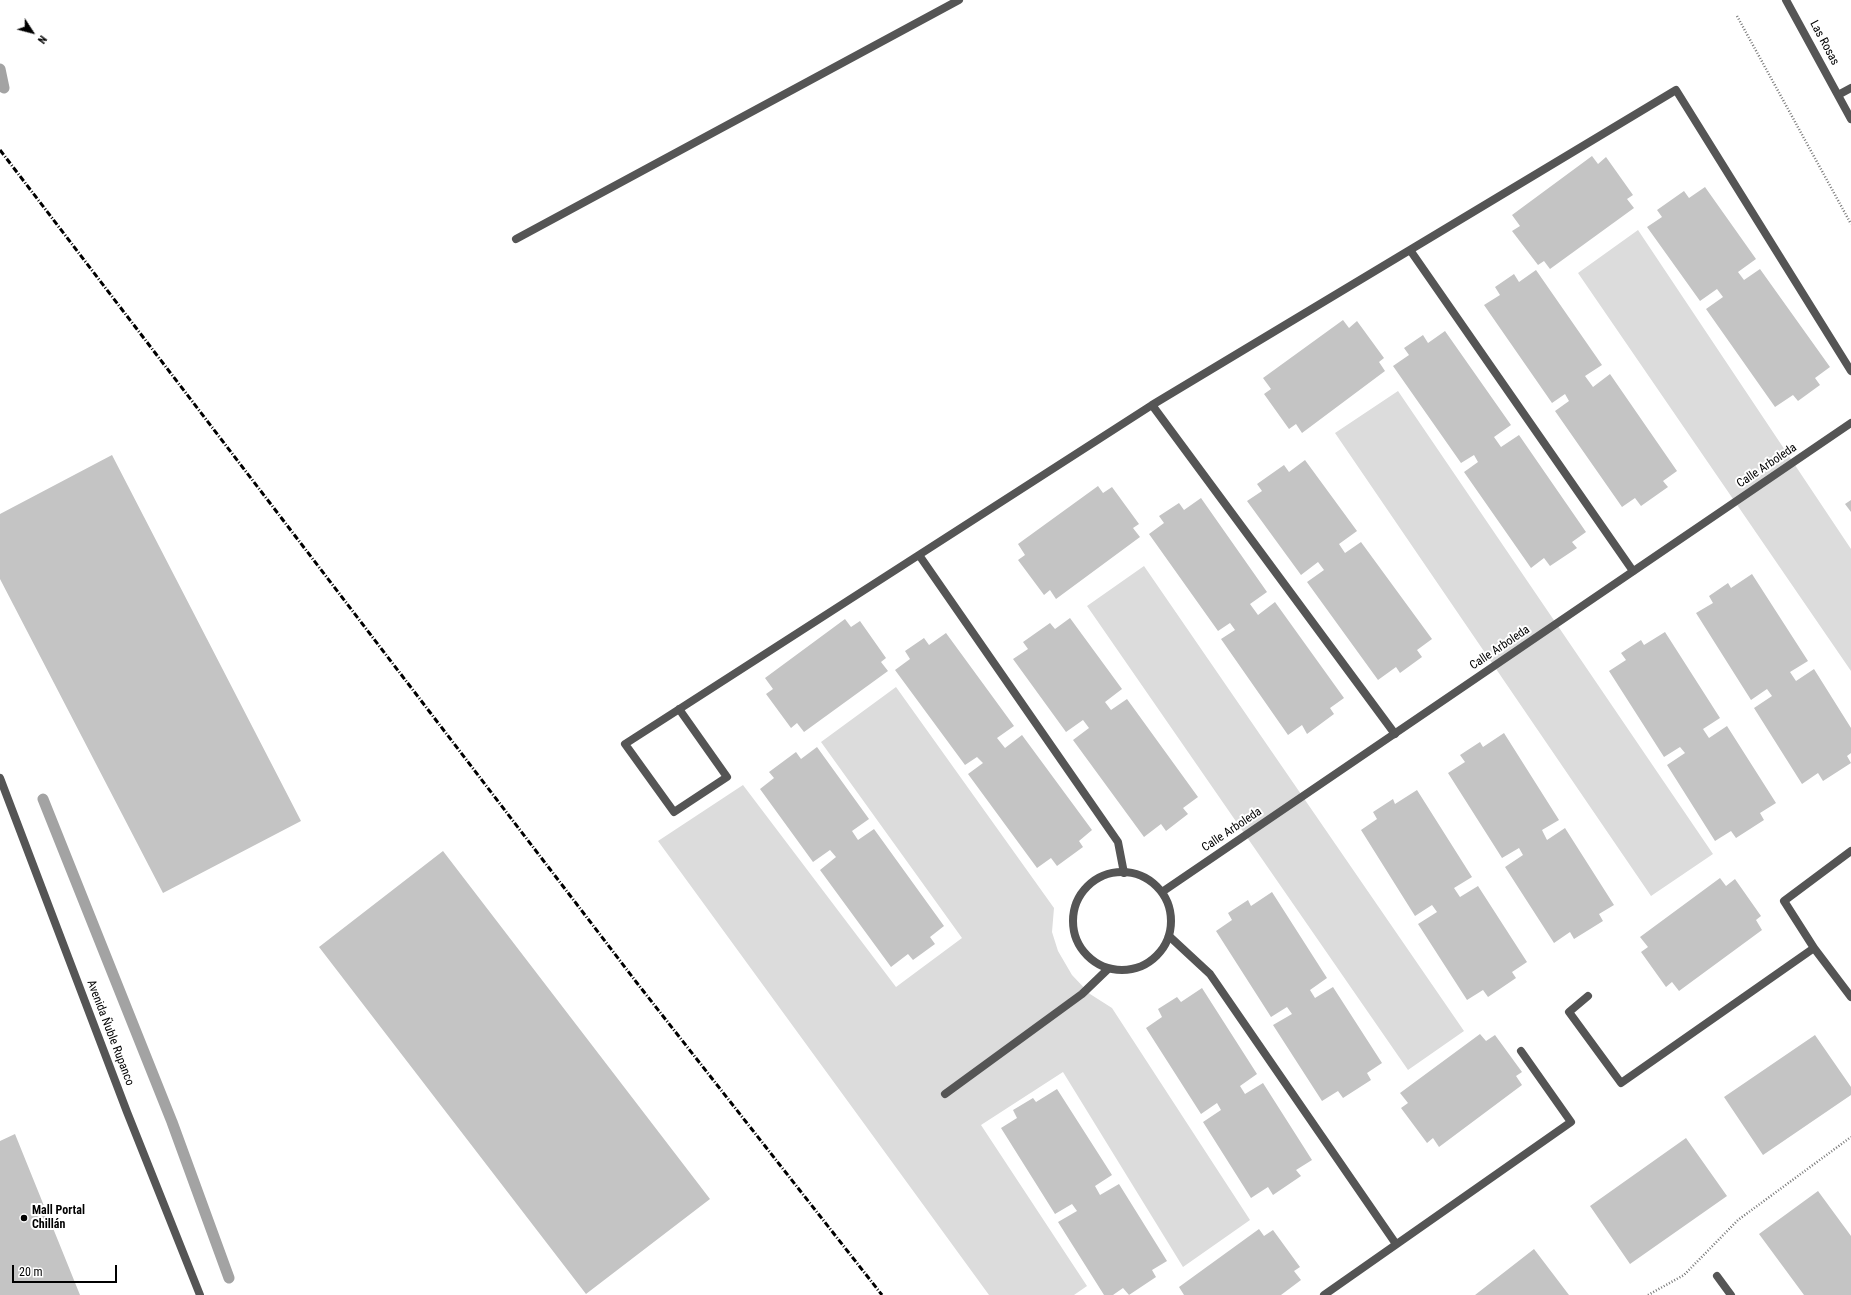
<!DOCTYPE html>
<meta charset="utf-8">
<style>
body{margin:0}
#map{position:relative;width:1851px;height:1295px;overflow:hidden;background:#fff;font-family:"Roboto Condensed",sans-serif}
canvas{display:block}
.north{position:absolute;left:12px;top:12px;width:40px;height:40px;-webkit-text-stroke:3px #fff;paint-order:stroke;rotate:126deg;font-size:11px;font-weight:700;line-height:16px;text-align:center;color:#000}
.north::after{content:'';display:block;margin:auto;width:14px;height:18px;background:#000;clip-path:polygon(50% 0,100% 100%,50% 72%,0 100%)}
.scale{position:absolute;left:12px;top:1265px;width:105px;height:18px;box-sizing:border-box;border:2px solid #000;border-top:0;padding-left:5px;font-size:12px;line-height:14px;white-space:nowrap;color:#000;-webkit-text-stroke:3px #fff;paint-order:stroke}
</style>
<div id="map">
<canvas width="1851" height="1295"></canvas>
<div class="north">N</div>
<div class="scale">20 m</div>
</div>
<script>
const ctx = document.querySelector('canvas').getContext('2d');
ctx.lineJoin = 'round';
function fillPath(path, color) { ctx.fillStyle = color; ctx.fill(path, 'evenodd'); }
const shape = rows => new Path2D(rows.map(r => 'M' + r).join(''));
function trace(path, color, width, dash) { ctx.strokeStyle = color; ctx.lineWidth = width; ctx.lineCap = dash ? 'butt' : 'round'; ctx.setLineDash(dash || []); ctx.stroke(path); }
function label(font, color, halo, rows, align = 'center') {
  ctx.font = font + ' "Roboto Condensed",sans-serif'; ctx.lineWidth = 4; ctx.setLineDash([]); ctx.textBaseline = 'middle'; ctx.strokeStyle = halo; ctx.fillStyle = color; for (const [text, x, y, turn = 0] of rows) {
    ctx.save(); ctx.translate(x, y); ctx.rotate((+turn || 0) * Math.PI / 180); ctx.textAlign = isNaN(turn) ? turn : align; if (halo) ctx.strokeText(text, 0, 0); ctx.fillText(text, 0, 0); ctx.restore();
  }
}
fillPath(shape([
 [1638,230,1851,549,1851,671,1578,273],
 [1398,391,1713,854,1651,896,1335,433],
 [1144,566,1464,1031,1408,1070,1087,606],
 [896,687,1054,908,1052,932,1058,951,1072,975,1090,994,1112,1008,1250,1220,1183,1267,1063,1072,981,1125,1087,1286,1074,1295,989,1295,658,841,743,785,896,987,962,938,821,742]
]), '#dcdcdc');
trace(shape([
 [0,69,4,88],
 [43,799,172,1122,229,1278]
]), '#a3a3a3', 11);
fillPath(shape([
 [1592,156,1598,164,1606,157,1633,195,1627,199,1634,208,1550,269,1544,261,1538,265,1512,231,1520,226,1512,215],
 [1705,187,1756,259,1738,272,1744,280,1760,269,1830,367,1815,378,1820,385,1798,401,1793,395,1775,407,1706,309,1723,297,1717,289,1700,301,1647,227,1662,217,1657,210,1684,191,1689,198],
 [1536,270,1602,365,1585,376,1593,387,1610,374,1677,471,1663,481,1668,487,1641,506,1635,498,1622,507,1555,411,1569,401,1565,394,1552,403,1484,305,1500,295,1495,287,1514,274,1519,282],
 [1343,320,1349,328,1357,321,1384,358,1379,362,1385,371,1302,433,1296,424,1289,429,1264,394,1271,389,1263,378],
 [1445,331,1511,425,1494,437,1501,447,1519,435,1586,532,1572,542,1577,548,1550,566,1544,558,1531,568,1464,472,1478,462,1474,455,1461,463,1393,366,1409,355,1404,348,1423,335,1428,343],
 [112,455,301,821,163,893,0,579,0,514],
 [1305,460,1357,531,1339,544,1345,553,1361,542,1432,639,1417,650,1422,657,1400,673,1396,667,1378,680,1307,582,1324,570,1318,562,1301,575,1247,501,1262,491,1257,484,1284,465,1289,472],
 [1098,486,1103,493,1112,487,1139,524,1133,528,1140,537,1056,599,1050,590,1044,595,1018,560,1025,555,1018,544],
 [1201,498,1267,592,1250,604,1258,615,1275,602,1344,698,1330,708,1334,714,1307,734,1302,725,1288,735,1221,639,1235,630,1230,623,1218,631,1149,534,1164,523,1159,516,1179,503,1184,510],
 [1851,500,1851,512,1845,504],
 [1752,574,1808,661,1790,672,1796,681,1814,669,1851,728,1851,753,1847,756,1851,763,1823,781,1818,773,1802,784,1754,708,1772,696,1767,689,1751,700,1696,613,1713,603,1709,596,1728,583,1731,588],
 [1070,618,1122,689,1105,702,1111,710,1127,699,1198,797,1183,808,1188,814,1166,831,1161,824,1144,837,1073,740,1089,728,1083,720,1066,732,1013,659,1028,649,1023,642,1050,623,1055,629],
 [845,619,851,627,860,621,886,658,881,662,888,671,804,732,797,723,791,728,766,694,773,689,765,678],
 [1665,632,1720,718,1703,729,1709,738,1727,726,1776,803,1760,813,1764,820,1736,838,1731,831,1715,841,1667,765,1685,753,1680,747,1664,757,1609,671,1626,660,1621,653,1641,640,1644,645],
 [946,633,1014,726,997,738,1005,748,1022,735,1092,830,1079,841,1083,847,1057,866,1051,858,1037,868,968,774,983,763,977,757,965,765,895,670,910,659,905,651,924,638,929,645],
 [1504,733,1559,820,1542,830,1547,840,1565,828,1614,905,1599,914,1603,921,1574,939,1570,932,1554,943,1505,867,1523,855,1519,848,1502,858,1448,773,1465,762,1460,755,1480,742,1483,747],
 [817,747,869,819,852,831,858,840,874,829,944,926,930,937,935,944,913,960,908,954,891,967,820,870,836,857,830,850,813,862,760,789,774,778,769,772,796,752,801,759],
 [1417,790,1472,877,1454,888,1460,897,1478,886,1527,962,1512,972,1516,978,1488,997,1483,990,1467,1000,1418,924,1437,912,1432,905,1415,916,1361,830,1377,819,1373,812,1393,799,1395,804],
 [443,851,710,1199,586,1294,319,947],
 [1720,878,1726,886,1735,879,1761,916,1756,920,1762,930,1679,991,1672,982,1666,987,1641,952,1648,947,1640,937],
 [1272,892,1327,978,1310,990,1315,998,1333,987,1382,1063,1367,1073,1371,1080,1343,1098,1338,1091,1322,1101,1273,1025,1292,1014,1287,1007,1271,1017,1216,931,1232,920,1228,913,1248,900,1251,906],
 [1202,988,1257,1074,1240,1086,1245,1094,1263,1083,1312,1160,1296,1170,1301,1176,1273,1195,1268,1187,1251,1198,1203,1122,1221,1110,1217,1103,1201,1114,1146,1028,1162,1017,1158,1009,1177,997,1181,1002],
 [1480,1034,1486,1041,1495,1035,1522,1072,1516,1076,1522,1085,1439,1147,1433,1138,1427,1143,1401,1108,1408,1103,1400,1093],
 [1815,1035,1851,1087,1851,1095,1763,1155,1724,1097],
 [1057,1089,1112,1175,1095,1186,1100,1195,1119,1184,1167,1261,1152,1270,1156,1277,1129,1295,1123,1288,1113,1295,1104,1295,1058,1222,1077,1211,1072,1204,1055,1214,1001,1128,1017,1118,1013,1110,1033,1098,1036,1102],
 [15,1134,80,1295,0,1295,0,1141],
 [1686,1138,1727,1196,1630,1264,1590,1206],
 [1818,1191,1851,1236,1851,1295,1804,1295,1759,1234],
 [1259,1229,1264,1236,1273,1230,1300,1267,1294,1271,1301,1280,1281,1295,1184,1295,1179,1287],
 [1534,1249,1569,1295,1475,1295]
]), '#c4c4c4');
trace(shape([
 [1737,16,1851,224],
 [1648,1295,1684,1275,1738,1220,1851,1137]
]), '#777', 2.5, [1, 2]);
trace(shape([
 [516,239,959,0],
 [1410,250,1633,571],
 [1152,405,1676,90,1851,371],
 [919,555,1118,842,1124,873],
 [679,709,727,777,674,812,625,744,1152,405,1395,734],
 [1169,936,1210,974,1396,1244],
 [1814,948,1851,997],
 [1588,996,1569,1012,1621,1083,1814,948,1784,901,1851,851],
 [945,1094,1082,994,1108,969],
 [1717,1276,1731,1295],
 [1324,1295,1571,1122,1521,1051]
]), '#555', 8);
trace(shape([
 [1786,0,1851,119],
 [1838,95,1851,88],
 '1073 921a49 49 0 1 1 98 0a49 49 0 1 1-98 0Z',
 [1162,892,1851,423]
]), '#555', 8);
trace(shape([
 [0,778,127,1112,200,1295]
]), '#555', 8);
trace(shape([
 [0,150,637,983,882,1295]
]), '#000', 3, [6, 2, 1, 2]);
for (const [x, y, r, color] of [
 [24,1218,4,"#000"]
]) { const dot = new Path2D(); dot.arc(x, y, r, 0, 2 * Math.PI); ctx.fillStyle = color; ctx.fill(dot); trace(dot, '#fff', 1.5); }
label('12px', '#000', '#fff', [
 ["Las Rosas",1824,43,62],
 ["Calle Arboleda",1767,466,-34],
 ["Calle Arboleda",1500,648,-34],
 ["Calle Arboleda",1232,830,-34],
 ["Avenida Ñuble Rupanco",110,1033,69]
]);
label('bold 12px', '#000', '#fff', [
 ["Mall Portal",32,1211],
 ["Chillán",32,1225]
], 'left');
</script>
